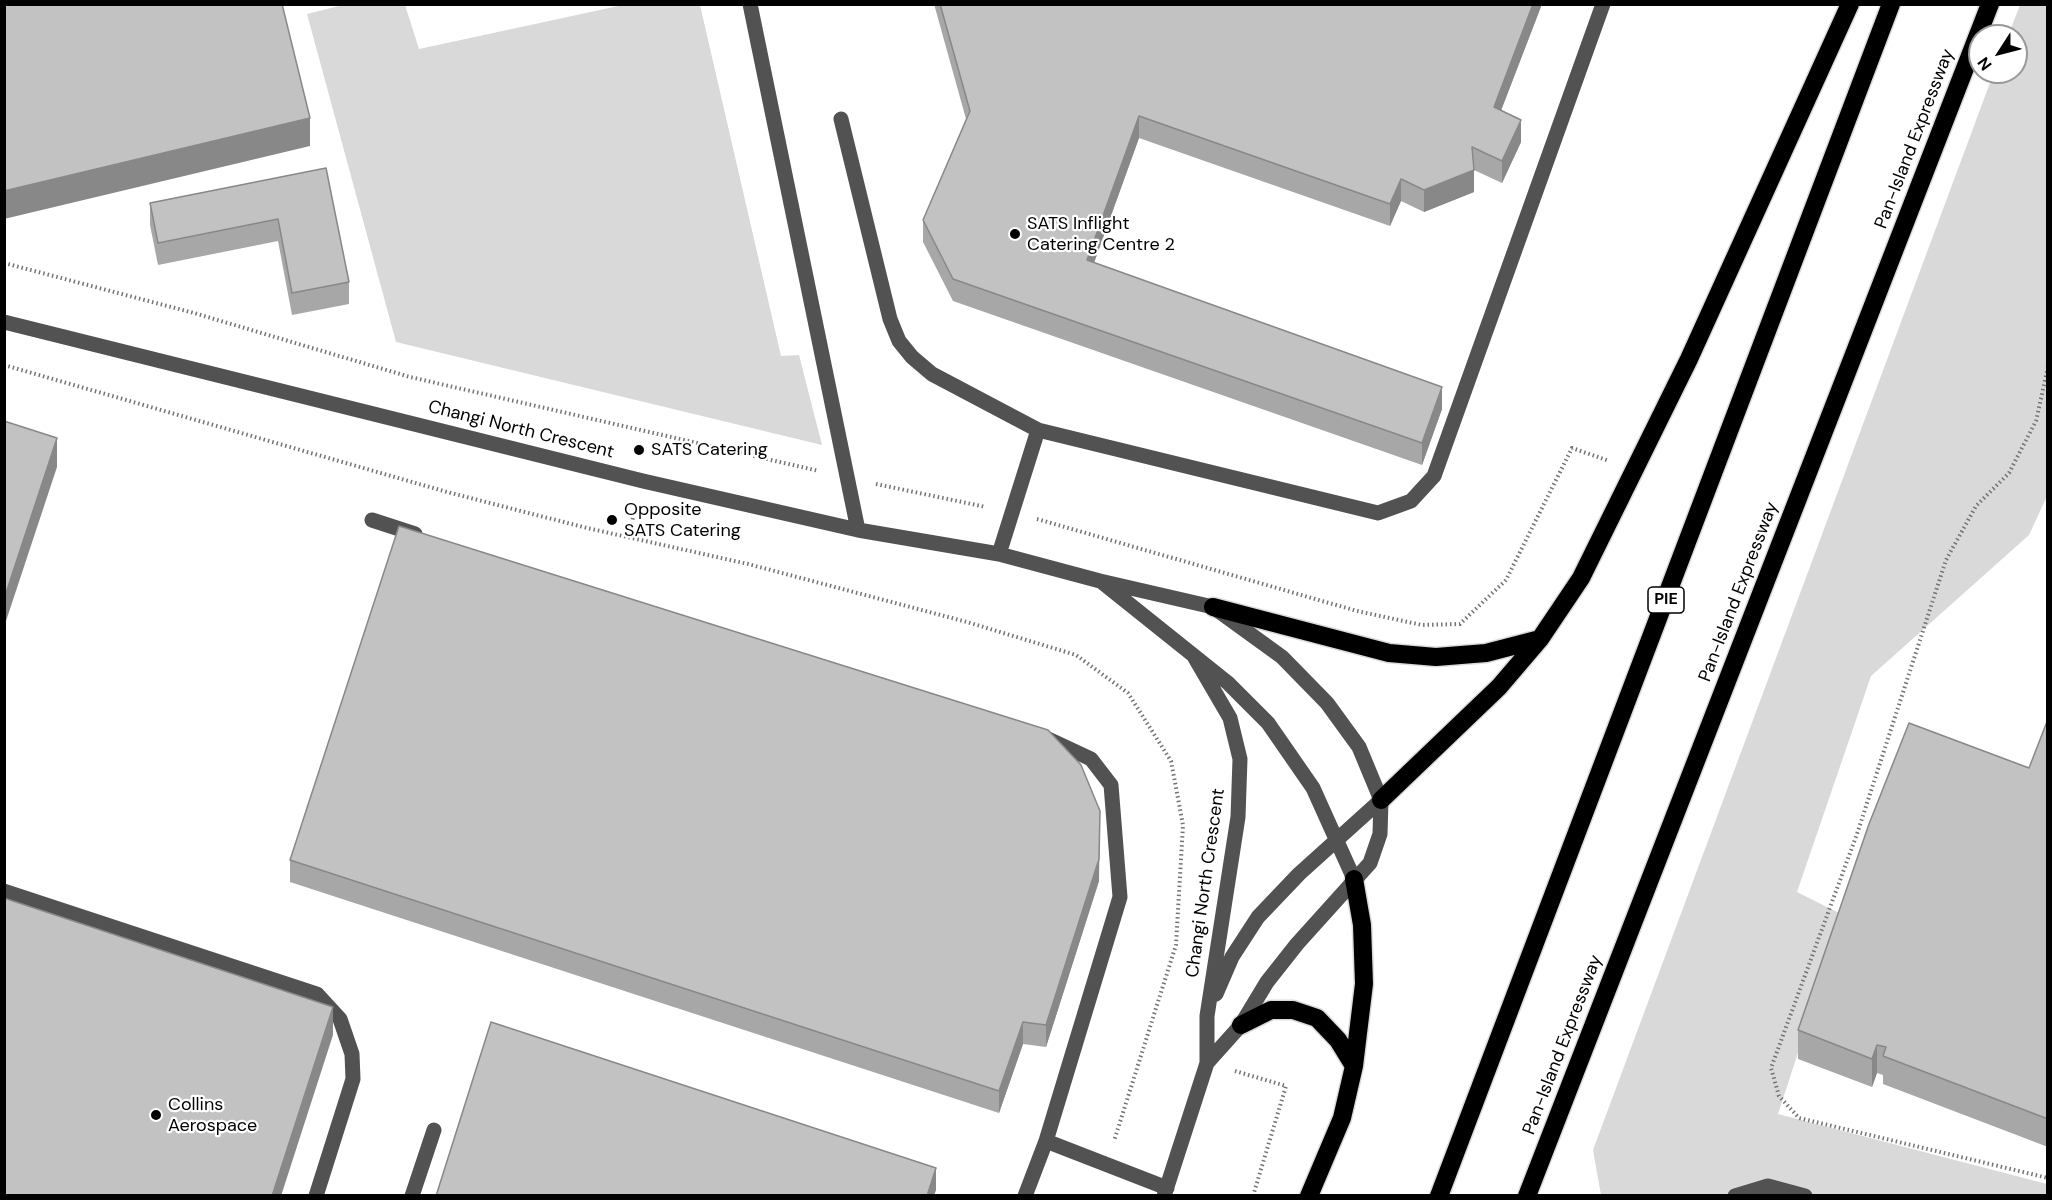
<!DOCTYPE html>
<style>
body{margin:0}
#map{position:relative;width:2052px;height:1200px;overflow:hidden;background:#fff;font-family:"DM Sans",sans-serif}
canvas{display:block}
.frame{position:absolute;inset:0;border:6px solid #000;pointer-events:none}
.north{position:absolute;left:1968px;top:24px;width:60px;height:60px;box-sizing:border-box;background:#fff;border:2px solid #999;border-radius:50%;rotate:234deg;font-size:16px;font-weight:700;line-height:24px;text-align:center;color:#000}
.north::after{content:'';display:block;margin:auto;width:21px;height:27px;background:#000;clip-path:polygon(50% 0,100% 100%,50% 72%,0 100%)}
</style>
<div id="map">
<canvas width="2052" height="1200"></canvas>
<div class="frame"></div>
<div class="north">N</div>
</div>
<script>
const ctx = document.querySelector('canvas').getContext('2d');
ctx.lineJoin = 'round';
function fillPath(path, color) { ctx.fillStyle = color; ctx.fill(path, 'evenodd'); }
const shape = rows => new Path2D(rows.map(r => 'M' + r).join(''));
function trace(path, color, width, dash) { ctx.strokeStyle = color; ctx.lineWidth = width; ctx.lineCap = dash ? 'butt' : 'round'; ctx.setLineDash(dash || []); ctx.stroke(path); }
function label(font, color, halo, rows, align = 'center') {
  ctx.font = font + ' "DM Sans",sans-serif'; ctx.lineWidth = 4.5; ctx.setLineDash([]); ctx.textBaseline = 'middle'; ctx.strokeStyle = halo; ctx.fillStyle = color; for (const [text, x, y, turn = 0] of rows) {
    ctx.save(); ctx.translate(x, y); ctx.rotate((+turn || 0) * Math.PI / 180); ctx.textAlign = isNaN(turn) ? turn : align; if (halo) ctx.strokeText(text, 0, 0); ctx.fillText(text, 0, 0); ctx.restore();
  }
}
fillPath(shape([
 [343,5,405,5,419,49,623,5,700,5,781,356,799,355,822,445,396,342,307,14],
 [2020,5,2047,5,2047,496,2029,535,1871,676,1797,892,1843,915,1778,1114,2047,1184,2047,1195,1601,1195,1593,1150,1994,72,2016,72,2016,36,2008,36]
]), '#d9d9d9');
const highway = shape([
 [1213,607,1389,653,1436,657,1486,653,1540,639],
 [1381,800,1499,687,1540,639,1581,578,1689,359,1850,4],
 [1241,1025,1271,1010,1293,1010,1317,1018,1338,1040,1354,1066],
 [1309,1196,1342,1118,1354,1066,1364,984,1362,925,1354,879],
 [1439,1196,1891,4],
 [1527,1196,1990,4]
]);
trace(highway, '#dbdbdb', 21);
trace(shape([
 [4,263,194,313,410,377,819,471],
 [4,365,447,492,587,528,748,564,967,622,1076,655,1128,693,1171,761,1183,825,1176,945,1114,1141],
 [2048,367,2036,421,2009,473,1976,506,1946,560,1857,834,1771,1068,1779,1096,1799,1118,2048,1178],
 [876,484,986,507],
 [1037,519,1357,611,1422,625,1460,624,1506,580,1572,448,1609,461],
 [628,537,636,506],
 [1235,1071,1286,1086,1253,1196]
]), '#747474', 4, [1.5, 3]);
trace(shape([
 [750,4,858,530],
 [841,119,890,319,899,341,912,357,932,374,1038,430,1378,513,1411,501,1434,476,1603,4],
 [4,322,643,481,858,530,999,554,1100,581,1213,607,1282,657,1327,703,1359,747,1381,800,1380,834,1370,863,1297,944,1267,982,1241,1025,1207,1063],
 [372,520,415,534],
 [999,554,1038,430],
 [1103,583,1228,683,1268,723,1313,788,1354,879],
 [4,891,317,994,340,1019,352,1054,353,1079,316,1196],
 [1216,994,1232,957,1258,917,1299,874,1381,800],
 [1046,1141,1167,1188],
 [412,1196,434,1130],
 [1025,1196,1046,1141,1120,897,1111,785,1091,759,1046,738],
 [1164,1196,1207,1063,1207,1016,1238,817,1240,759,1230,718,1195,658],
 [1735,1196,1768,1186,1805,1196]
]), '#525252', 15);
trace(highway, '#000', 18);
fillPath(shape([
 [934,4,1542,4,1501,110,1521,142,1502,183,1474,170,1474,192,1424,212,1401,201,1390,226,1139,138,1094,263,1442,409,1422,465,953,301,923,242,923,220,966,119],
 [326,168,349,282,349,304,292,315,278,241,158,265,150,225,150,203],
 [2048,719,2048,1147,1883,1084,1883,1075,1877,1073,1872,1087,1798,1059,1798,1030,2029,768],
 [290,860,1099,881,1046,1047,1023,1044,999,1113,290,882]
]), '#a7a7a7');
fillPath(shape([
 [1533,4,1542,4,1494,129,1494,107],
 [1139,116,1139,138,1087,282,1087,260],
 [310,118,310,146,4,219,4,191],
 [1521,120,1521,142,1502,183,1502,161],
 [1474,170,1474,192,1424,212,1424,190],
 [1401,179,1401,201,1390,226,1390,204],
 [1442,387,1442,409,1422,465,1422,443],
 [57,438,57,467,4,627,4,599],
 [1100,811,1099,881,1046,1047,1046,1025],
 [333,1007,333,1035,281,1196,272,1196],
 [1023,1022,1023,1044,999,1113,999,1091],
 [1877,1045,1877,1073,1872,1087,1872,1059],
 [936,1168,936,1190,934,1196,927,1196]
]), '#888');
const building = shape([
 [4,4,282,4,310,118,4,191,4,4],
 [940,4,1533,4,1494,107,1521,120,1502,161,1472,147,1474,170,1424,190,1401,179,1390,204,1139,116,1087,260,1442,387,1422,443,953,279,923,220,970,111,940,4],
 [326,168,349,282,292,293,278,219,158,243,150,203,326,168],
 [4,421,57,438,4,599,4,421],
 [399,526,1048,730,1081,765,1100,811,1099,859,1046,1025,1023,1022,999,1091,290,860,399,526],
 [2048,719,2048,1119,1883,1056,1886,1047,1877,1045,1872,1059,1798,1030,1869,824,1909,723,2029,768,2048,719],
 [4,898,333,1007,272,1196,4,1196,4,898],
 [491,1022,936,1168,927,1196,436,1196,491,1022]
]);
fillPath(building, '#c2c2c2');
trace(building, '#888', 1.5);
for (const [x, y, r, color] of [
 [1015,234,6,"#000"],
 [639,450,6,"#000"],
 [612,520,6,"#000"],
 [156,1115,6,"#000"]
]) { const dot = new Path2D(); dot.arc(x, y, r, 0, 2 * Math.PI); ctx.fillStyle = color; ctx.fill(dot); trace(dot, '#fff', 2); }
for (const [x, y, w] of [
 [1666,600,36]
]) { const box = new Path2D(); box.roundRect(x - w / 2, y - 13, w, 26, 4.5); ctx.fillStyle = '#fff'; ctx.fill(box); trace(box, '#000', 1.5); }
label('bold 16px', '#000', null, [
 ["PIE",1666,600]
]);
label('18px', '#000', '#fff', [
 ["Pan-Island Expressway",1915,139,-69],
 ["Changi North Crescent",521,430,14],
 ["Pan-Island Expressway",1739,592,-69],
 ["Changi North Crescent",1206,883,-82],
 ["Pan-Island Expressway",1563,1045,-69]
]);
label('18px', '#000', '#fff', [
 ["SATS Inflight",1027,224],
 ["Catering Centre 2",1027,245],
 ["SATS Catering",651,450],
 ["Opposite",624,510],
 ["SATS Catering",624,531],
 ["Collins",168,1105],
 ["Aerospace",168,1126]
], 'left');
</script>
